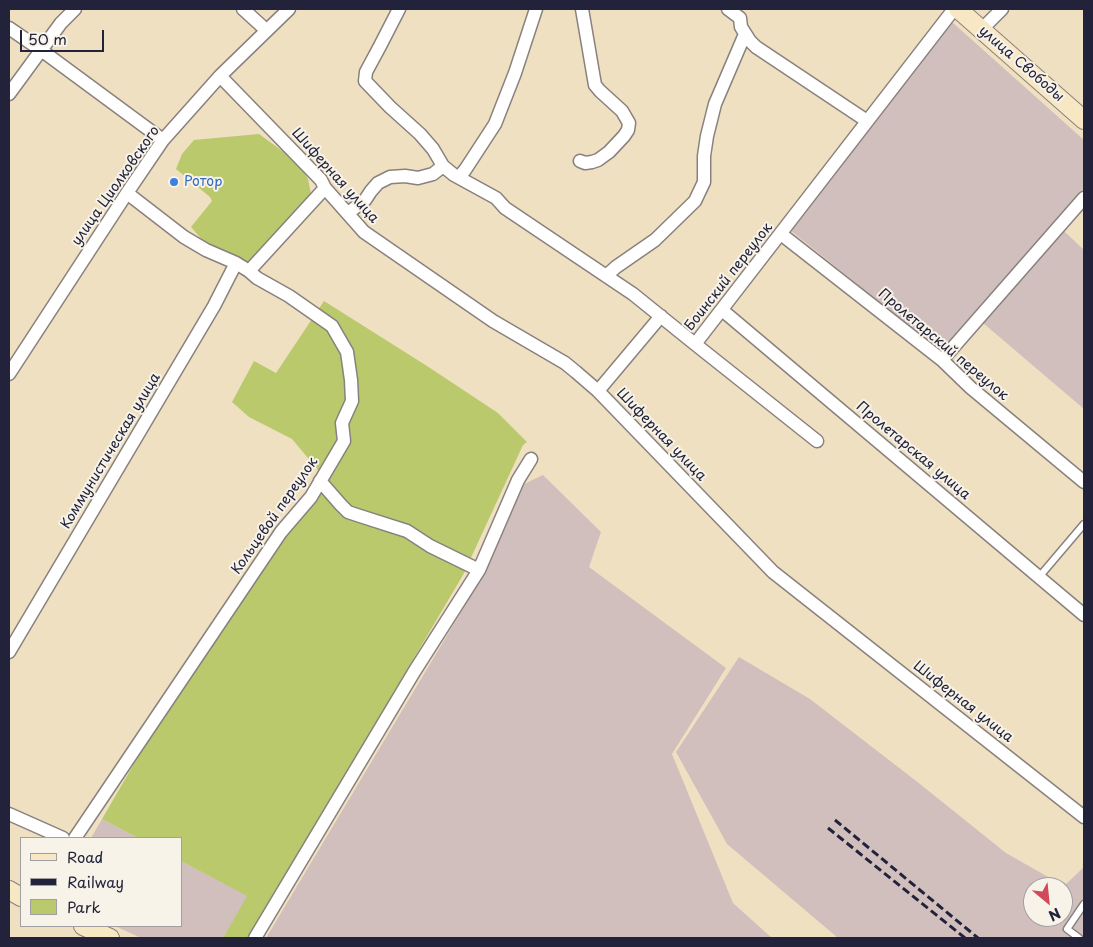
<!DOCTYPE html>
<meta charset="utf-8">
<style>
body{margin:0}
#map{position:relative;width:1093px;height:947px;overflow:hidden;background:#f0e0c2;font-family:"Playpen Sans",sans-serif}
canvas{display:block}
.frame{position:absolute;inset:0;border:10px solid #22223b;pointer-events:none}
.legend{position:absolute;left:20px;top:837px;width:162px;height:90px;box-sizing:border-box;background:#f7f3e8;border:1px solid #a29fa3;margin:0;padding:6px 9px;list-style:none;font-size:15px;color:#22223b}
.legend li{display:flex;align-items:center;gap:10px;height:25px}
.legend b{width:25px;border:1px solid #a29fa3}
.north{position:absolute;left:1023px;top:877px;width:50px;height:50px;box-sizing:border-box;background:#f7f3e8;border:1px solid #a29fa3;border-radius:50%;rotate:152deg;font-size:14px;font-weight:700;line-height:20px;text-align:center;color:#22223b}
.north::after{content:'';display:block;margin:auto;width:18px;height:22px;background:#d1495b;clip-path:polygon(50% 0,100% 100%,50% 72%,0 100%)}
.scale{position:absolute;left:20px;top:30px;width:84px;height:22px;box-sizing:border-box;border:2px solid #22223b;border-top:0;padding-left:6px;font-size:15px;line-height:18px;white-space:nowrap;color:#22223b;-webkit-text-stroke:4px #f7f3e8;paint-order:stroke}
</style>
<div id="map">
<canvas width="1093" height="947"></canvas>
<div class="frame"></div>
<ul class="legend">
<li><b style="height:6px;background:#f8e7c3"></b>Road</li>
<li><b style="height:6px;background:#22223b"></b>Railway</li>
<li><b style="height:14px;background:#b9c96c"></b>Park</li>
</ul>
<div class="north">N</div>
<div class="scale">50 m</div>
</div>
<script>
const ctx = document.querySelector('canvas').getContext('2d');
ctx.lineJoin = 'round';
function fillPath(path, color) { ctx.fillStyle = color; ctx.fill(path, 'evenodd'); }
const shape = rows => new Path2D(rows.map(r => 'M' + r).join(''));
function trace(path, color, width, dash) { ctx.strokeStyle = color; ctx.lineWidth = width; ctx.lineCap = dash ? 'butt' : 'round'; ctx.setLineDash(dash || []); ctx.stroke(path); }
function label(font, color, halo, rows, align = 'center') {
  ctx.font = font + ' "Playpen Sans",sans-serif'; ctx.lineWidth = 4; ctx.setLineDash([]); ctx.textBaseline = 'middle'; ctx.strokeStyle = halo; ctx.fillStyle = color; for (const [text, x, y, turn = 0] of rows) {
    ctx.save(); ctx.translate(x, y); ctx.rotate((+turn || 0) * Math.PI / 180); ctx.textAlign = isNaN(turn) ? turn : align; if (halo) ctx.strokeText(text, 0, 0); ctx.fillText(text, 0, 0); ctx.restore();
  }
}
fillPath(shape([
 [952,22,1084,140,1084,189,940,351,790,230],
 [1064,231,1084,250,1084,409,983,323],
 [543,475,601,532,589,567,726,668,672,754,733,903,772,938,266,938,488,567,524,484],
 [739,657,810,699,920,784,1006,853,1064,886,1084,867,1084,938,838,938,727,844,676,752],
 [1033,887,1063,887,1063,917,1033,917],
 [102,819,138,838,91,838],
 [181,861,248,896,223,938,141,938,115,926,181,926]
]), '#d1bfbd');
fillPath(shape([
 [259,134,303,166,304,172,308,179,311,194,253,263,227,254,205,243,191,227,212,201,210,197,176,169,182,154,194,140],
 [324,301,427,366,498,413,527,442,523,445,463,575,318,821,247,938,223,938,247,896,181,861,181,838,138,838,102,819,142,750,229,614,281,542,318,470,292,439,249,417,232,402,254,361,276,373]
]), '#b9c96c');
const lane = shape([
 [1039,577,1084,524],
 [1079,938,1067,929,1084,904]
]);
const street = shape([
 [243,9,266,30],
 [399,9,380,46,366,72,365,81,390,107,420,134,433,149,443,166,454,175,496,198,505,208,633,294,695,344,954,9],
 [728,9,740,18,741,27,750,41,756,47,867,121],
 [9,28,41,50,163,140],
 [982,29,1002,9],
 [220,76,321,180,325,188,364,232,493,321,565,363,576,372,598,391,773,572,1084,817],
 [9,94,61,23,75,9],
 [580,161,585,163,592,162,598,160,609,152,624,136,628,130,629,123,622,111,600,91,595,85,582,9],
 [459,177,465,170,495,124,515,73,536,9],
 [348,213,365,200,371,191,378,183,390,177,405,176,418,178,433,174,443,166],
 [781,234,942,360,971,388,1084,482],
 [249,271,325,188],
 [606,276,616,267,655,240,695,201,704,182,704,156,707,136,715,104,745,34],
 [722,310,1084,615],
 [695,344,817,441],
 [942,360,1084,198],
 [9,374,127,193,163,140,220,76,289,9],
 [598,391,661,316],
 [320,481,341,505,348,512,360,516,407,531,430,546,479,570],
 [9,652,214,306,236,263],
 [9,814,63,838],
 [75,838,281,532,311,497,344,441,342,423,352,401,351,380,347,352,332,326,289,296,257,278,249,271,236,263,206,250,184,237,127,193],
 [255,938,414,672,479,570,518,480,531,459]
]);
const secondary = shape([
 [958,9,1084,120],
 [9,890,21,897],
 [83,926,110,938]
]);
trace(lane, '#89817e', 9);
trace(street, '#89817e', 15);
trace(secondary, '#89817e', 20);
trace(lane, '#fff', 6);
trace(street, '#fff', 12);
trace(secondary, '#f8e7c3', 18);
trace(shape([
 [835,820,978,938],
 [828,828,965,938]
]), '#22223b', 3, [8, 4]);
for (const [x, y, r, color] of [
 [174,182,5,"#3f7fe0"]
]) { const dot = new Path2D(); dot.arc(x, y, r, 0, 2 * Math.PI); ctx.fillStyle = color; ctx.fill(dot); trace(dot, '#f7f3e8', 2); }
label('14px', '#22223b', '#f7f3e8', [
 ["улица Свободы",1021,64,41],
 ["Шиферная улица",335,176,48],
 ["улица Циолковского",116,186,-55],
 ["Боинский переулок",729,277,-52],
 ["Пролетарский переулок",943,345,40],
 ["Шиферная улица",661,435,46],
 ["Коммунистическая улица",111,451,-59],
 ["Пролетарская улица",913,451,40],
 ["Кольцевой переулок",275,516,-55],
 ["Шиферная улица",963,702,38]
]);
label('14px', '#366cbe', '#f7f3e8', [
 ["Poтор",184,182]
], 'left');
</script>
